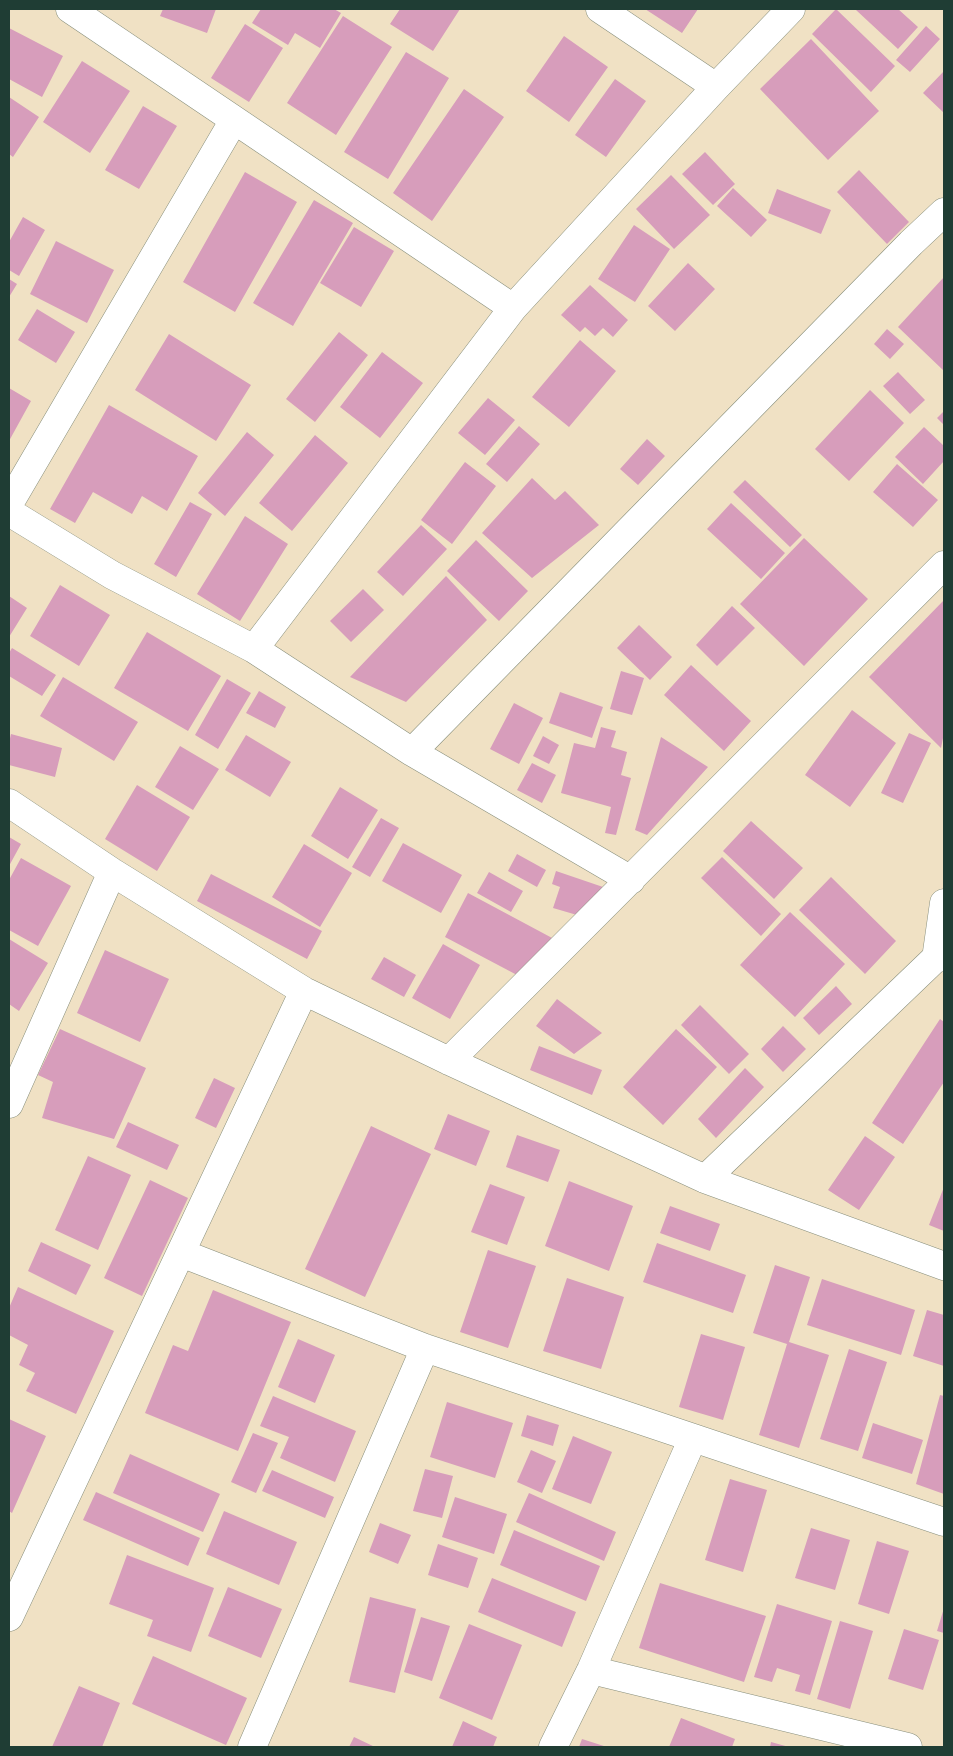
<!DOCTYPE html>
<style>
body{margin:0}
#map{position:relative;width:953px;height:1756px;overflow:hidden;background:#f0e1c4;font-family:"IM FELL DW Pica",serif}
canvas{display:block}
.frame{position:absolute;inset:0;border:10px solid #1f3d34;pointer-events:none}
</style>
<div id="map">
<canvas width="953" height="1756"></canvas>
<div class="frame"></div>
</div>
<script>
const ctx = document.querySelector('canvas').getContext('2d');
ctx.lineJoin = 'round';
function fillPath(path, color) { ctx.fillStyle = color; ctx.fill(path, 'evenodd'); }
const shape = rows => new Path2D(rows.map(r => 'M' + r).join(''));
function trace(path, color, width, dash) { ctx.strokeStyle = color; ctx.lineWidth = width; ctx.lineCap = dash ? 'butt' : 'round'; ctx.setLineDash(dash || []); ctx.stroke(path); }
fillPath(shape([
 [163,9,216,9,207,33,160,16],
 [261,9,334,9,341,13,320,48,295,33,288,45,252,23],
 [400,9,460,9,433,51,390,24],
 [645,9,698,9,682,33],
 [836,9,895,66,871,92,812,34],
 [857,9,898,9,918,27,898,49,856,10],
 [343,16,392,47,336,135,287,103],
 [245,24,283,48,249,102,211,78],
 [926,26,940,39,910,72,896,60],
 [9,28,63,56,42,97,9,79],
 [564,36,608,67,569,122,526,91],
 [811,39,879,111,828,160,760,89],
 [406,52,449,78,388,179,344,152],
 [82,61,130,91,90,153,43,122],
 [944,71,944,113,923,93],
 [615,79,646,101,606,157,575,135],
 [464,89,504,117,432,221,393,193],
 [9,97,39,117,13,157,9,154],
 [143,106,177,126,139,189,105,170],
 [705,152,735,184,713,205,682,174],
 [859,170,909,222,887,244,837,192],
 [245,172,297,202,235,312,183,282],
 [671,175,710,215,674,249,636,209],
 [733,188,767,220,751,237,717,206],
 [777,189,831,210,821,234,768,213],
 [314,200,353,223,293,326,253,303],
 [23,217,45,230,19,276,9,270,9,242],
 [634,225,670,249,635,302,598,279],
 [354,227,394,251,361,307,320,283],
 [56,241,114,270,87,323,30,294],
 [688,263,715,289,675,331,648,306],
 [944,277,944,371,898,327],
 [9,279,17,284,9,297],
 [590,285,628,320,613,337,603,328,595,336,585,327,580,332,561,315],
 [37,309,75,332,56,363,18,340],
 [887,329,904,344,890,359,874,344],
 [339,332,368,355,315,422,286,399],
 [169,334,251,385,216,441,135,390],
 [580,340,616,371,569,427,532,397],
 [382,352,423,383,380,438,340,407],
 [898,372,925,400,910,414,883,386],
 [9,388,31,401,9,441],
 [870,390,904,423,849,481,815,449],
 [488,398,515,420,485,455,458,433],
 [109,405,198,456,167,511,142,496,132,514,93,492,75,523,50,509],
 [944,411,944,425,937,418],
 [519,426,540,444,507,482,486,464],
 [924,427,944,446,944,461,923,484,895,457],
 [247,432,274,455,225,516,198,493],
 [315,435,348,463,292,531,259,503],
 [647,439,665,456,638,485,620,469],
 [465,462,496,486,452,544,421,520],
 [897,464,938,500,913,527,873,492],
 [532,478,555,500,565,491,599,525,532,578,482,533],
 [745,480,802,535,790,547,733,492],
 [190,502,212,514,176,577,154,564],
 [731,503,785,553,761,579,707,529],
 [245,516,288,544,240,621,197,594],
 [421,525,447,549,403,596,377,572],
 [804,538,868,599,804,666,740,604],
 [476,540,528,591,499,621,447,571],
 [446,576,487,620,406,702,350,677],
 [60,585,110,615,79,666,30,636],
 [363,589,384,610,351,642,330,621],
 [9,596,27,608,9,637],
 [944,600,944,733,941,748,869,677],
 [732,606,755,628,717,666,696,645],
 [639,625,672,657,650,680,617,648],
 [147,632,221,676,188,731,114,688],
 [12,648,56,675,42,696,9,676,9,653],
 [691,665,751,721,724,751,664,695],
 [621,671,644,678,632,715,610,709],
 [63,677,138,722,114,761,40,716],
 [227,679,251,693,218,749,195,735],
 [259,691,286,707,275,728,246,713],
 [560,692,603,707,592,738,549,723],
 [514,703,543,718,519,764,490,749],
 [852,710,896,743,850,807,805,775],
 [601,727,616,731,611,747,627,752,621,775,631,778,616,835,605,833,611,807,561,793,574,743,595,748],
 [909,733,931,743,903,803,881,793],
 [11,734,62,748,55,777,9,765,9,743],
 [246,735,291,762,270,797,225,770],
 [543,736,559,745,549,764,533,756],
 [661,737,708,767,647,835,635,830],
 [180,746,219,769,193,810,155,787],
 [532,763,556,775,542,803,517,790],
 [137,785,190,817,157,871,105,839],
 [340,787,378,810,348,859,311,836],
 [381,818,399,828,370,877,352,867],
 [751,821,803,868,774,899,723,851],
 [9,837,21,844,9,866],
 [403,843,462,875,441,913,382,881],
 [304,844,352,873,320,927,272,897],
 [517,854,546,870,537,887,508,871],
 [722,857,781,914,761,936,701,878],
 [21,858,71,886,38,946,9,930,9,880],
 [556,871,603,887,577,915,553,908,560,887,552,884],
 [489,872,523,891,511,912,477,893],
 [211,874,322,931,307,959,197,901],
 [831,877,896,941,865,974,799,910],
 [468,893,554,939,517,975,445,937],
 [790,912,845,964,795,1017,740,965],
 [9,939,48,963,19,1011,9,1004],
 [443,944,480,965,450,1019,412,998],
 [105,950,169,979,140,1042,77,1013],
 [384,957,416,975,404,997,371,979],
 [836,986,852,1004,819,1035,803,1018],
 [557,999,602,1033,574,1054,536,1026],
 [700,1005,749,1054,729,1074,681,1025],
 [940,1019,944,1022,944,1082,903,1144,872,1123],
 [783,1026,806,1049,783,1072,761,1049],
 [60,1029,146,1068,114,1139,42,1118,53,1082,38,1075],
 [676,1029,717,1067,663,1125,623,1087],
 [539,1046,602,1070,592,1095,530,1070],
 [745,1068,764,1087,716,1138,698,1119],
 [214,1078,235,1088,216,1128,195,1118],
 [448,1114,490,1131,476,1166,434,1149],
 [128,1122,179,1145,167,1170,116,1147],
 [371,1126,431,1154,365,1297,305,1269],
 [517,1135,560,1150,548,1182,506,1167],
 [865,1136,895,1157,859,1210,828,1190],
 [88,1156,131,1175,98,1250,55,1230],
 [150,1180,188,1198,142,1296,104,1278],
 [569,1181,633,1206,609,1271,545,1246],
 [490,1184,525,1197,507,1245,471,1232],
 [944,1187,944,1231,929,1225],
 [670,1206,720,1224,710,1251,660,1233],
 [41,1242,91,1265,76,1295,28,1271],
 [657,1243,746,1275,733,1313,643,1282],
 [488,1250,536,1266,508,1348,460,1332],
 [775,1265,810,1277,789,1342,829,1355,799,1448,759,1435,787,1344,753,1333],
 [567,1278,624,1297,601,1369,543,1351],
 [822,1279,915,1310,901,1355,807,1325],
 [18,1287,114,1331,76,1414,26,1391,35,1373,19,1365,28,1345,9,1335,9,1308],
 [213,1290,291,1322,238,1451,145,1413,173,1345,188,1351],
 [927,1310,944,1315,944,1366,913,1356],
 [701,1334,745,1347,723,1420,679,1407],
 [298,1339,335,1355,315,1403,278,1387],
 [849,1349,887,1362,858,1451,820,1439],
 [940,1395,944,1396,944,1494,916,1484],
 [273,1396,356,1431,335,1482,280,1458,289,1437,260,1426],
 [447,1402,513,1423,495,1478,430,1457],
 [527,1415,559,1425,553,1446,521,1436],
 [9,1419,46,1436,12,1513,9,1511],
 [873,1423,923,1440,912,1474,862,1458],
 [253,1433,278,1443,256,1493,231,1482],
 [573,1436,612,1452,591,1504,552,1489],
 [531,1450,556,1461,542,1493,517,1482],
 [130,1454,220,1494,203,1532,113,1493],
 [425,1469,453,1476,442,1518,413,1511],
 [272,1470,334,1497,325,1518,262,1491],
 [730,1479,767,1490,743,1572,705,1560],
 [96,1492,200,1538,188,1566,83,1520],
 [529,1493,616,1532,604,1561,516,1522],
 [455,1497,507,1514,494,1554,442,1537],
 [224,1511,297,1542,279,1585,206,1554],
 [380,1523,411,1535,398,1564,369,1552],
 [811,1528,850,1540,835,1590,795,1578],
 [514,1530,600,1566,586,1601,500,1565],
 [877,1541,909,1551,889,1614,858,1604],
 [438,1544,478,1558,468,1588,428,1575],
 [127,1555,214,1588,191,1652,147,1636,153,1620,109,1604],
 [492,1578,576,1612,562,1647,478,1612],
 [660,1583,766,1616,744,1682,639,1648],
 [228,1587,282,1609,261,1658,208,1636],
 [370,1597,416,1609,395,1693,349,1682],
 [777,1604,832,1621,810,1695,795,1691,800,1675,777,1668,772,1682,754,1677],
 [944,1608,944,1633,937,1631],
 [421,1617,450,1626,432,1681,404,1672],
 [840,1621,873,1631,850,1709,817,1699],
 [469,1624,522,1645,492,1720,439,1698],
 [904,1629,939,1640,923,1690,888,1679],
 [153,1656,247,1698,226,1745,132,1704],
 [79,1686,120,1703,102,1747,52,1747],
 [681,1718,735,1739,732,1747,669,1747],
 [463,1721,497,1737,493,1747,452,1747],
 [354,1737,375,1747,349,1747],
 [582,1739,607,1747,579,1747],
 [771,1742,789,1747,770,1747]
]), '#d79dbb');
const minor = shape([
 [70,9,513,308],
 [600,9,716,87],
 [9,504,234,120],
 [9,512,112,575,254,649,412,752,631,880],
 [254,649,513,308,716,87,791,9],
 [412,752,911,243,944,212],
 [9,803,112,872,304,991,449,1061,705,1179,944,1266],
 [936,959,944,903],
 [449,1061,944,565],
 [9,1104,112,872],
 [705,1179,944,950],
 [181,1253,425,1348,944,1522],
 [9,1617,304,991],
 [591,1670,908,1747],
 [252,1747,425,1348],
 [553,1747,591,1670,693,1438]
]);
trace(minor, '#888f7c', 29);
trace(minor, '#fff', 28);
</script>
